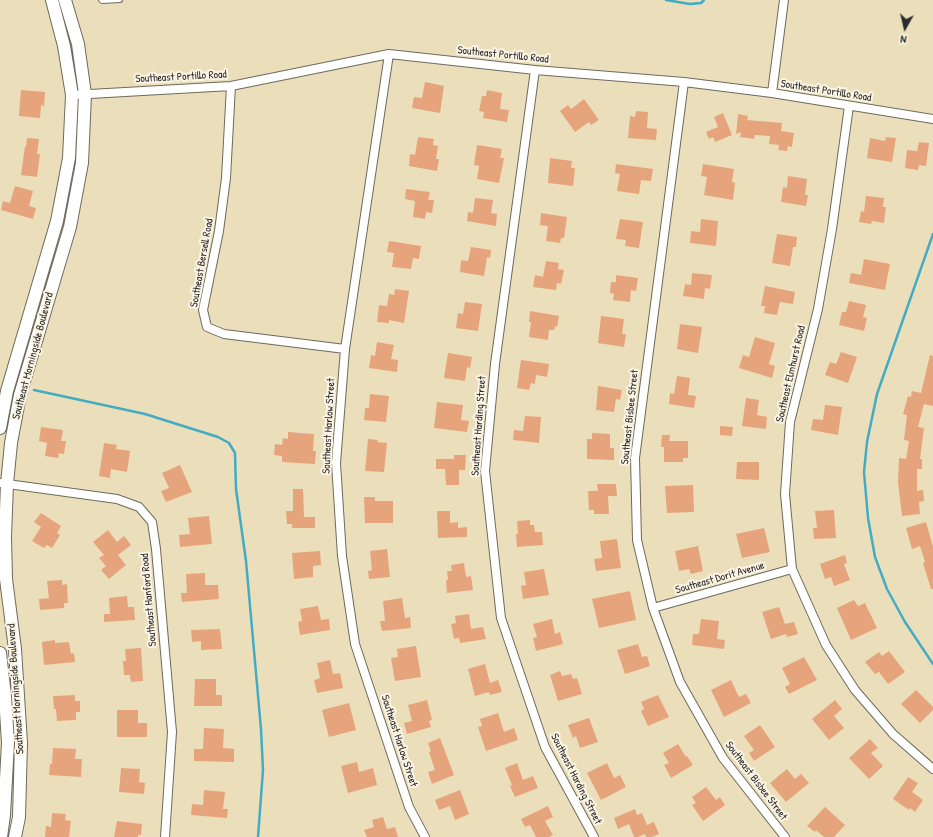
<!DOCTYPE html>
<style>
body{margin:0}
#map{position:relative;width:933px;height:837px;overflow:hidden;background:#ebdfbb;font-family:"Patrick Hand",sans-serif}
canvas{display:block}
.north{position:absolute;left:885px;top:8px;width:40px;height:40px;-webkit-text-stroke:3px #fcf5e5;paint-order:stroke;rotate:188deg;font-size:11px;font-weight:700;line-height:16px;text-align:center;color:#2b2b2b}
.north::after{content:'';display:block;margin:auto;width:14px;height:18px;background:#2b2b2b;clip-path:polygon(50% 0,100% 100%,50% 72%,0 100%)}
</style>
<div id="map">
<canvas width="933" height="837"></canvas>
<div class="north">N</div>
</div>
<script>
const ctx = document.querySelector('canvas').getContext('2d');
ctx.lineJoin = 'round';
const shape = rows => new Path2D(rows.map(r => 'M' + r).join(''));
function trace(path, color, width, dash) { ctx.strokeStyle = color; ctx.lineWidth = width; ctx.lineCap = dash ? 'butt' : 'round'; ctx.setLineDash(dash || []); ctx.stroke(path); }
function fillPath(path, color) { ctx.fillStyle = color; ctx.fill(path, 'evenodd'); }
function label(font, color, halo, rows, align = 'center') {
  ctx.font = font + ' "Patrick Hand",sans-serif'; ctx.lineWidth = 4; ctx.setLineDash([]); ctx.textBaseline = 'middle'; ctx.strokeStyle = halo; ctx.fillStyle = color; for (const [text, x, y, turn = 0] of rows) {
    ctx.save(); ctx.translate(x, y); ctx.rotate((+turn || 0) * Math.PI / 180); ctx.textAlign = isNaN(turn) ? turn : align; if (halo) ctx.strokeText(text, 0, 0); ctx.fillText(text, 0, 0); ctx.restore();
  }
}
trace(shape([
 [666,0,690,4,701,3,704,0],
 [933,234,877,394,867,442,864,472,868,518,875,557,887,589,905,622,933,664],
 [34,390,145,414,218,437,229,443,235,453,236,489,246,561,261,729,263,770,258,837]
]), '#43abc2', 2.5);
fillPath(shape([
 [425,82,444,86,440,113,412,108,414,97,422,98],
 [21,90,45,92,44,106,41,105,40,118,19,116],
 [487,90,502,93,500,109,509,110,507,122,483,118,484,112,479,111,482,96,486,96],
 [584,99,599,120,591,125,589,122,575,132,560,111,568,105,571,109],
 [636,111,648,112,647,128,657,129,656,140,628,138,630,116,635,117],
 [723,113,732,135,715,142,713,137,709,139,706,132,718,127,714,117],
 [738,114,748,116,747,120,782,123,781,131,794,133,792,147,788,146,787,151,778,150,779,145,769,144,770,136,755,135,754,139,740,137,741,132,736,134],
 [418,137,434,139,433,145,438,146,436,159,439,159,437,171,409,166,410,154,415,155],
 [886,137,896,138,892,162,867,158,870,138,885,141],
 [27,138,39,139,37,154,40,154,37,177,21,175,25,146,26,147],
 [919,142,929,143,926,166,919,165,918,170,905,168,907,150,917,151],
 [477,145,502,149,500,158,504,158,499,183,477,179,479,166,474,165],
 [550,158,572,161,571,168,575,168,573,186,548,183],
 [616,164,653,169,651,181,641,180,639,194,617,191,620,174,615,173],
 [703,164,734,169,732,182,735,183,733,200,704,195,707,177,701,176],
 [788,176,807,179,805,195,808,195,806,206,781,202,783,187,787,188],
 [15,186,33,191,29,206,36,208,33,219,1,210,3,201,10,203],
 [406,189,430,192,428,200,434,200,432,213,426,212,425,219,413,217,415,201,405,199],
 [866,196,884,198,883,207,886,207,884,223,872,221,871,224,859,222,861,211,864,212],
 [475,198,493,200,491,213,497,214,496,226,467,221,468,212,473,213],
 [541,213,567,217,564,238,561,238,560,243,546,241,548,226,540,225],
 [620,219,643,222,639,248,625,246,626,240,616,239],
 [701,219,718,221,716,246,690,243,691,231,700,232],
 [777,234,797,237,796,247,793,247,790,266,772,263],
 [389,241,421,246,419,259,413,258,411,269,392,267,394,253,387,252],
 [471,247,491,250,490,258,487,257,484,276,460,272,461,260,468,261],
 [864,259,890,264,885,290,849,283,851,273,861,275],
 [546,261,559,263,558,269,564,270,561,284,557,283,556,290,533,287,535,275,543,277],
 [692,273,712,275,710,289,705,288,704,299,683,296,685,284,691,285],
 [616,275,638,278,636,291,631,290,630,302,613,300,614,294,610,293,611,282,616,282],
 [765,286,795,292,793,304,780,302,777,315,764,313,765,306,761,306],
 [395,289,409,291,404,323,389,320,389,323,377,322,379,305,387,306,389,294,394,295],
 [849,301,866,305,863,317,867,318,864,331,839,325,842,312,846,312],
 [465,302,482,304,478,331,456,328,458,313,463,314],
 [530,311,559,316,557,327,555,326,554,330,549,330,548,340,529,337,531,322,529,322],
 [601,316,624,319,622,334,626,334,624,347,598,343],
 [680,324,702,327,698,353,677,349],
 [755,337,775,343,769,364,775,366,772,378,739,368,743,355,749,357],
 [377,342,394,345,391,359,398,360,397,372,369,368,371,355,375,356],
 [841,352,857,357,848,383,825,375,830,362,836,364],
 [448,353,472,357,470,368,467,367,465,381,444,378],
 [930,355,933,356,933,406,924,404,918,427,924,428,920,459,922,459,922,469,917,469,917,491,923,490,924,501,919,502,920,514,902,516,898,482,899,458,906,459,909,441,904,440,907,415,903,414,908,396,911,397,912,391,921,393],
 [521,360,549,364,547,377,536,375,535,384,531,383,529,390,517,388],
 [677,376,690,378,688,395,696,396,694,408,669,404,670,393,674,394],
 [598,386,622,390,620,400,616,399,614,412,596,410],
 [370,394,389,396,386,422,364,420,365,408,369,408],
 [746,398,759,400,757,415,767,417,766,429,742,426],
 [437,402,463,405,461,420,469,421,467,432,434,428],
 [825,405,842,407,838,435,811,430,813,419,823,420],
 [525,416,541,417,539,443,513,440,514,430,523,431],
 [720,426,733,427,732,436,720,435],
 [41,427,63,430,61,441,66,441,64,454,59,453,58,458,45,456,47,443,39,441],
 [288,432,314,434,313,451,316,451,315,464,282,462,282,456,274,455,275,444,282,445,283,438,288,439],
 [592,433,610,434,610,448,614,448,614,460,587,459,587,439,592,439],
 [662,435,670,435,669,441,688,441,688,458,683,458,683,462,664,462,664,447,661,447],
 [368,439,378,440,377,442,387,443,384,472,365,471],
 [104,443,117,445,116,449,130,451,127,472,111,469,110,478,99,476],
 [454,455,466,455,465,470,459,470,459,485,446,485,445,469,436,469,436,459,454,459],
 [737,462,759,462,759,480,736,479],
 [180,465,192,492,166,502,161,491,169,488,162,473],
 [597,484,616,484,617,496,608,496,609,514,594,514,594,510,589,510,588,491,598,491],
 [693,485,694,512,667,513,665,486],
 [293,489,303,489,304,517,315,517,315,528,292,528,292,524,287,524,286,511,293,511],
 [364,497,375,497,375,501,393,501,393,523,365,523],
 [834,510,836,538,814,539,813,528,817,528,815,511],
 [437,511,450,511,450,523,458,522,458,528,467,527,467,537,438,538],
 [41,513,61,526,57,533,60,535,52,548,47,545,44,548,32,541,41,527,34,522],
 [209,516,212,544,180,547,179,535,190,534,188,518],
 [530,520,530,525,534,525,535,532,542,532,543,545,517,547,516,534,518,534,517,521],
 [926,522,933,547,933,589,931,589,923,563,925,562,920,546,912,549,906,528],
 [764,528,770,552,742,558,736,534],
 [108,530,117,542,124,536,131,545,118,555,126,565,109,579,101,570,106,566,99,558,104,555,93,542],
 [617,539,621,568,596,571,594,559,602,558,600,541],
 [698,546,703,571,691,574,689,569,679,571,675,551],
 [387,549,390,577,369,579,368,571,372,570,370,551],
 [320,551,321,565,313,566,313,577,294,579,292,553],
 [845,555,847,563,844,564,850,580,834,586,831,577,825,579,820,564],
 [464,563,466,577,471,576,473,590,447,593,446,580,448,580,447,571,452,571,451,565],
 [544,569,549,595,523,599,521,586,526,585,524,572],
 [205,573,205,585,218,585,219,599,182,602,181,593,187,593,186,574],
 [62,580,62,585,67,584,68,603,64,603,64,608,40,610,39,599,49,598,47,581],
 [630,591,636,620,599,628,592,599],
 [127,596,128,607,134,607,135,620,104,622,104,614,110,614,109,598],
 [402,598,405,618,410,617,411,628,382,631,380,621,385,621,383,601],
 [854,600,858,606,865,603,877,628,851,640,837,608],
 [318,606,321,620,329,619,330,630,300,635,298,622,302,621,300,609],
 [779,607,785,624,794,622,798,634,787,637,786,634,771,639,762,612],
 [469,614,471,629,483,627,486,639,460,643,459,638,454,639,451,624,456,623,455,616],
 [552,619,555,634,560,632,563,644,536,651,533,638,537,637,533,624],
 [701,619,719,621,717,639,725,640,724,649,692,645,693,634,699,634],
 [220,629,222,649,201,650,201,641,192,642,191,630],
 [55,640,55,643,69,642,71,654,74,653,75,662,44,665,42,642],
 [638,644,642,657,647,656,650,666,625,674,617,650],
 [416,646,421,677,395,681,391,658,398,657,397,649],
 [141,648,143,681,131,682,130,675,124,675,123,661,126,661,125,649],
 [889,651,905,672,888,684,879,672,875,674,865,662,879,652,882,656],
 [804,657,817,680,789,694,785,687,790,684,782,668],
 [330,660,333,674,340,673,343,688,317,693,314,680,320,678,317,663],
 [485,664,490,683,498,680,502,692,490,695,489,692,475,696,468,669],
 [560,671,562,676,571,674,573,679,577,678,582,694,558,701,550,675],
 [195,679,216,679,216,695,222,695,222,706,194,706],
 [731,680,739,697,746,694,751,703,724,717,711,690],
 [916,690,933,707,933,710,920,723,901,704],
 [75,695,75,701,80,701,80,712,76,712,76,720,57,721,56,709,54,709,53,696],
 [658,695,669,717,648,726,641,711,644,709,641,702],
 [427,700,432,720,429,721,431,727,407,734,404,723,412,721,408,705],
 [835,700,842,709,834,716,844,728,829,740,812,719],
 [349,703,356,730,329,737,322,710],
 [117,710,138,710,138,723,147,723,147,737,117,737],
 [498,713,504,732,514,728,518,740,486,751,478,727,482,726,480,719],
 [589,718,598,742,580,748,576,736,573,738,568,725],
 [760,725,775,747,754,761,749,753,754,750,744,736],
 [204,728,224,729,223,748,234,749,234,762,194,761,194,749,203,749],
 [440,738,454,775,432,784,428,772,435,770,429,752,431,751,428,743],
 [870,739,878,748,871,753,883,766,869,779,849,758],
 [678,744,686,757,687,756,693,765,671,778,664,765,669,763,663,753],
 [53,748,76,749,75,759,82,759,81,777,49,775,50,764,52,764],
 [357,762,359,772,373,768,377,785,348,793,341,766],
 [517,763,523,780,533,776,538,788,515,797,510,786,512,785,505,768],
 [607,763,614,778,620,775,626,787,601,800,587,773],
 [121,768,140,769,139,782,145,783,144,794,119,792],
 [787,769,795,779,801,774,809,783,786,802,770,783],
 [908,777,918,783,912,792,923,800,915,812,910,808,909,810,893,799],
 [706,787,716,800,720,797,725,805,703,821,692,805,696,803,692,797],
 [204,790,225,792,223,809,228,809,227,818,191,815,192,804,203,805],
 [460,790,469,814,455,820,450,806,439,810,435,800],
 [548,806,553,817,545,821,553,835,549,837,536,837,530,825,525,827,521,819],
 [825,807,845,825,834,837,824,837,816,830,815,832,807,826],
 [635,809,637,815,642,813,647,825,654,822,659,834,652,837,646,837,645,834,638,837,634,837,629,824,618,829,614,818],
 [52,813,66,814,65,820,71,821,69,837,45,837,46,826,51,827],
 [383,817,387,829,395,827,398,837,367,837,364,830,374,827,372,820],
 [117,821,142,824,141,835,138,835,138,837,114,837]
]), '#e6a47d');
const lane = shape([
 [101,0,102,1,120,0]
]);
const street = shape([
 [389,54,345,349,336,463,342,556,355,644,409,807,425,837],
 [535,70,495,364,485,471,501,618,545,747,594,837],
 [684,82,635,458,637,540,653,608,680,682,723,758,785,837],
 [231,86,226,178,219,231,203,310,207,327,224,334,345,349],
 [772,93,784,0],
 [72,95,231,86,389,54,535,70,684,82,772,93,933,119],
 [849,106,832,229,818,309,790,422,785,494,792,569,826,645,855,690,893,734,933,769],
 [0,483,117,499,139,507,152,522,156,549,172,732,165,837],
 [653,608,792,569]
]);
const secondary = shape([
 [0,428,7,391,57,221,69,158,72,95,64,46,52,0],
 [0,653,5,696,8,743,4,815,1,837],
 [15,837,19,817,21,743,15,649,6,579,5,537,7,484,11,443,20,395,70,227,82,163,85,94,78,44,65,0]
]);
trace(lane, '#6e6a5d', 6);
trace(street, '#6e6a5d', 10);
trace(secondary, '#6e6a5d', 14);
trace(lane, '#fff', 4);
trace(street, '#fff', 8);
trace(secondary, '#fff', 12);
label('11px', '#2b2b2b', '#fcf5e5', [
 ["Southeast Portillo Road",503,55,6],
 ["Southeast Portillo Road",181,77,-3],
 ["Southeast Portillo Road",826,91,9],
 ["Southeast Bersell Road",202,263,-80],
 ["Southeast Morningside Boulevard",33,356,-75],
 ["Southeast Elmhurst Road",791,374,-77],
 ["Southeast Bisbee Street",630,417,-84],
 ["Southeast Harlow Street",329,426,-87],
 ["Southeast Harding Street",479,426,-86],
 ["Southeast Dorit Avenue",720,578,-16],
 ["Southeast Hanford Road",149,600,-95],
 ["Southeast Morningside Boulevard",16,689,-94],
 ["Southeast Harlow Street",399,741,72],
 ["Southeast Harding Street",576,779,63],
 ["Southeast Bisbee Street",756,781,53]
]);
</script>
